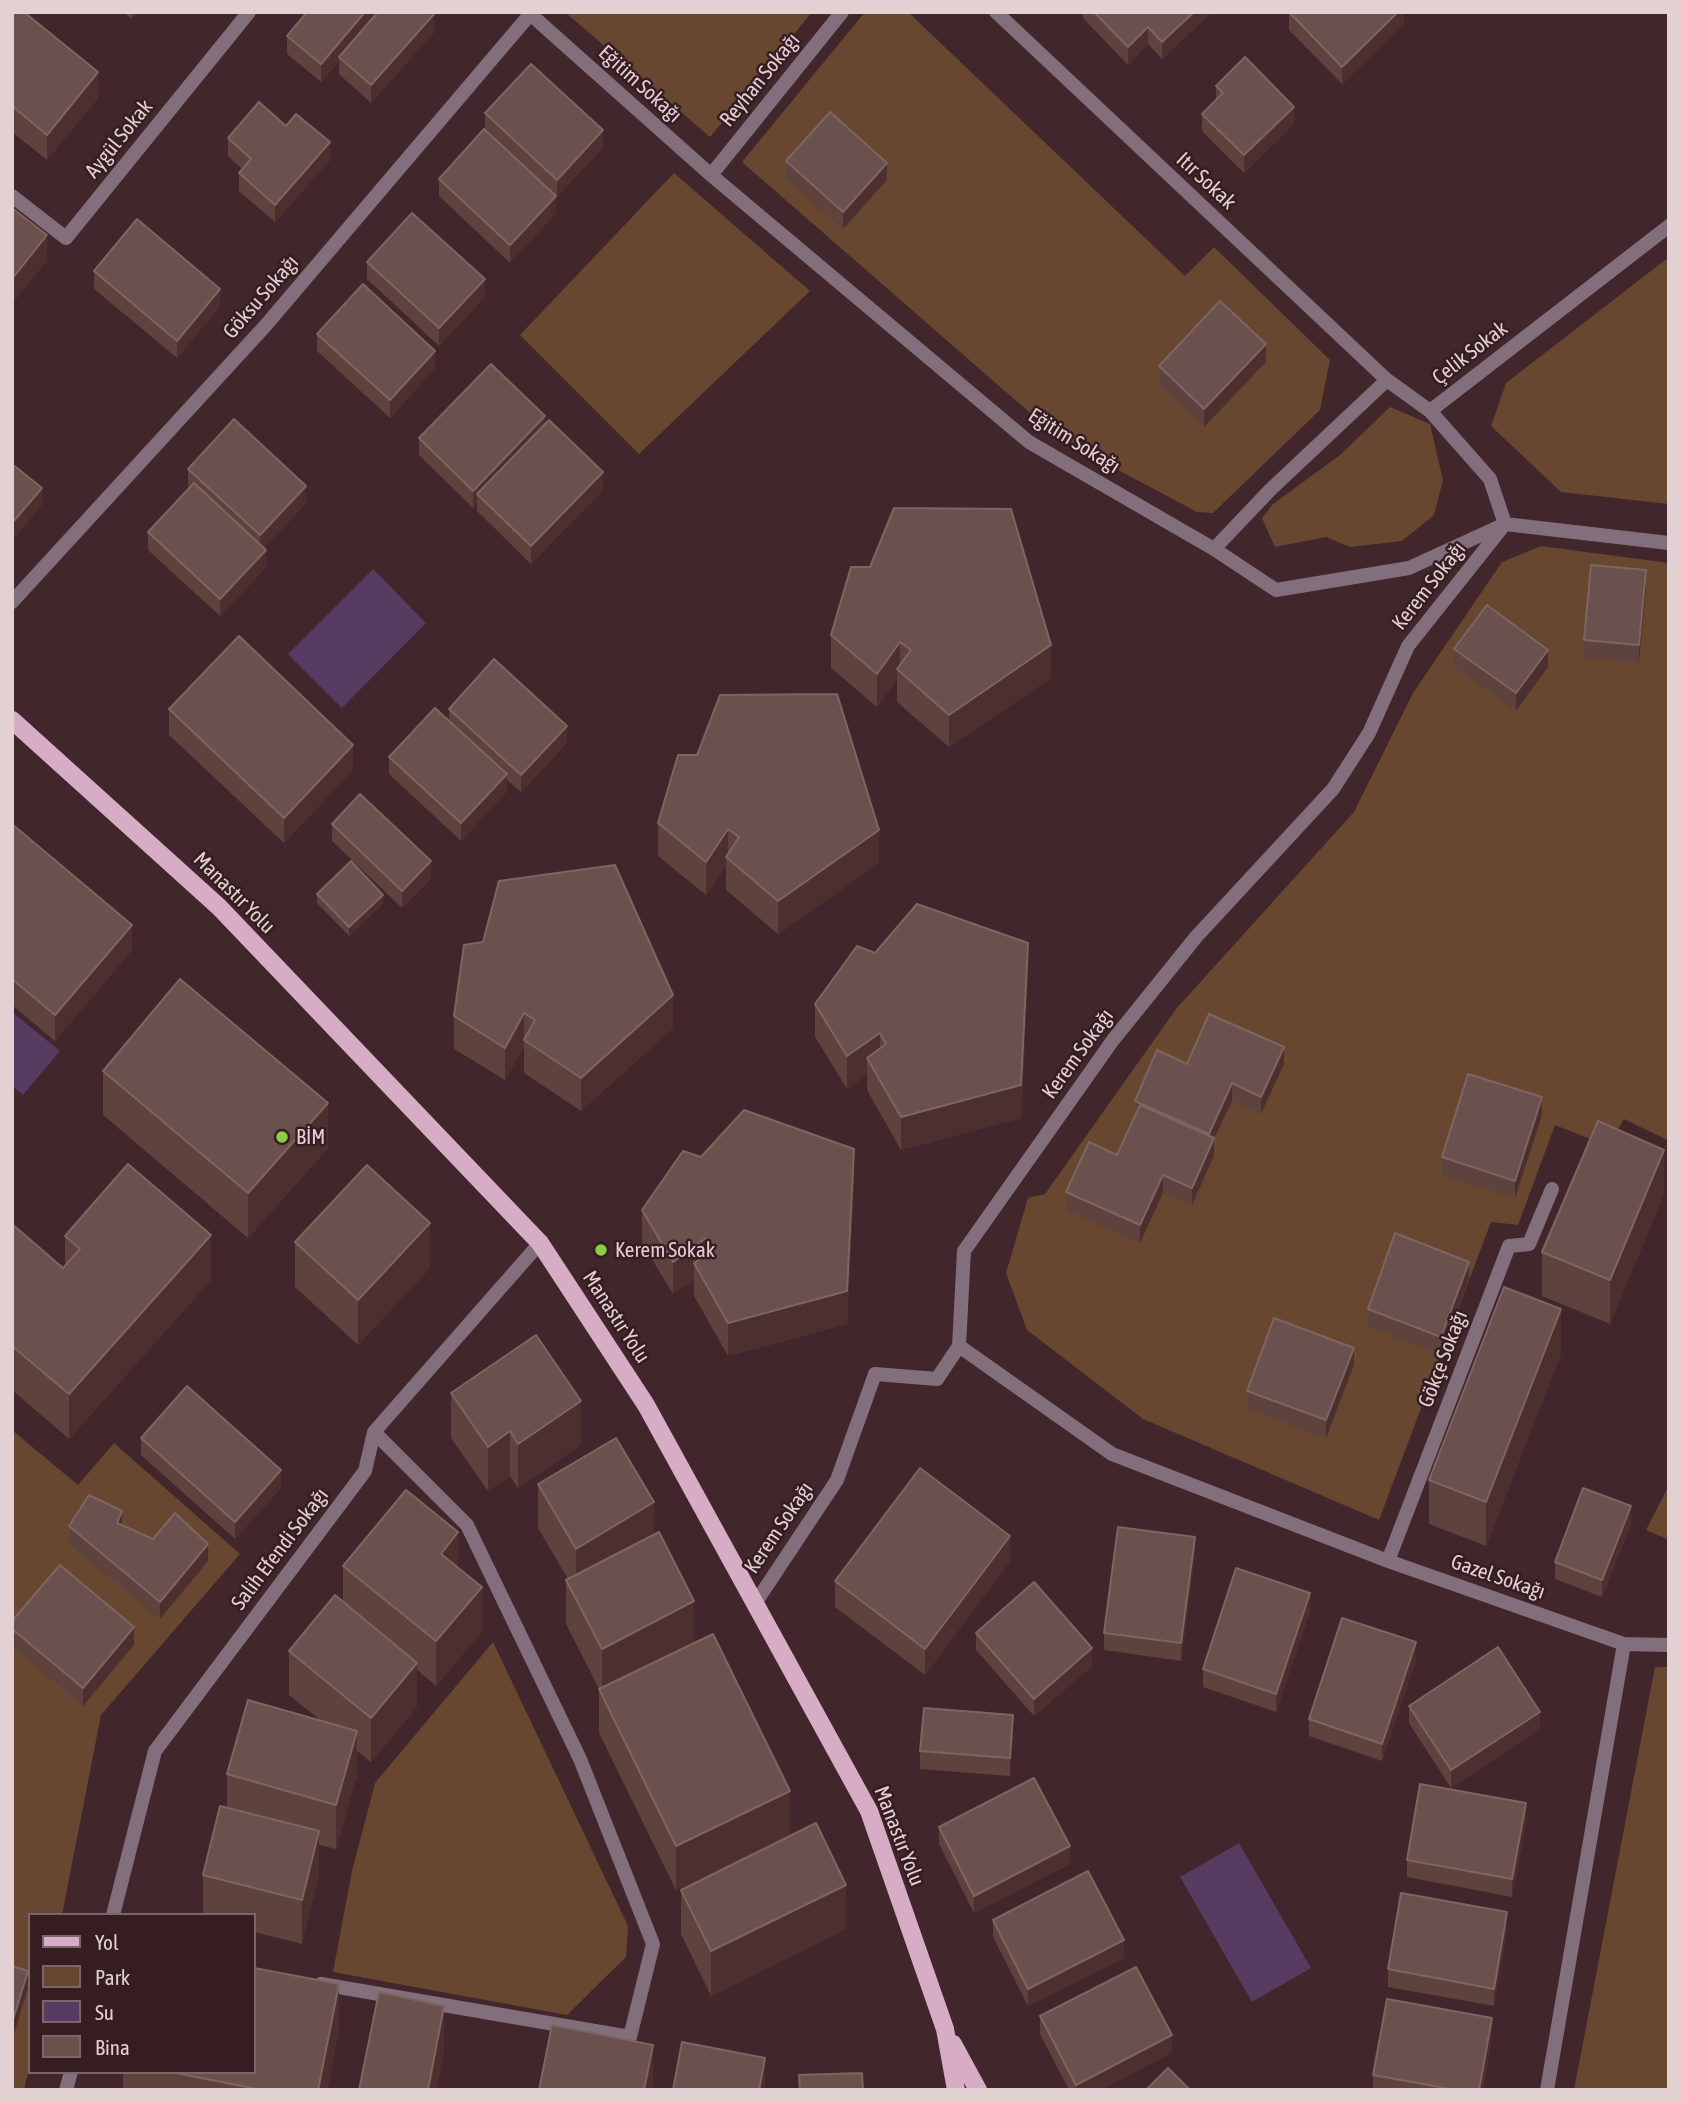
<!DOCTYPE html>
<meta charset="utf-8">
<style>
body{margin:0}
#map{position:relative;width:1681px;height:2102px;overflow:hidden;background:#41262b;font-family:"Asap Condensed",sans-serif}
canvas{display:block}
.frame{position:absolute;inset:0;border:14px solid #e2d0d3;pointer-events:none}
.legend{position:absolute;left:28px;top:1913px;width:228px;height:161px;box-sizing:border-box;background:#361d22;border:2px solid #7b6569;margin:0;padding:9px 12px;list-style:none;font-size:21px;color:#e2d0d3}
.legend li{display:flex;align-items:center;gap:14px;height:35px}
.legend b{width:35px;border:2px solid #7b6569}
</style>
<div id="map">
<canvas width="1681" height="2102"></canvas>
<div class="frame"></div>
<ul class="legend">
<li><b style="height:9px;background:#d7adc6"></b>Yol</li>
<li><b style="height:19px;background:#67472f"></b>Park</li>
<li><b style="height:19px;background:#573b61"></b>Su</li>
<li><b style="height:19px;background:#6b514d"></b>Bina</li>
</ul>
</div>
<script>
const ctx = document.querySelector('canvas').getContext('2d');
ctx.lineJoin = 'round';
function fillPath(path, color) { ctx.fillStyle = color; ctx.fill(path, 'evenodd'); }
const shape = rows => new Path2D(rows.map(r => 'M' + r).join(''));
function trace(path, color, width, dash) { ctx.strokeStyle = color; ctx.lineWidth = width; ctx.lineCap = dash ? 'butt' : 'round'; ctx.setLineDash(dash || []); ctx.stroke(path); }
function label(font, color, halo, rows, align = 'center') {
  ctx.font = font + ' "Asap Condensed",sans-serif'; ctx.lineWidth = 5; ctx.setLineDash([]); ctx.textBaseline = 'middle'; ctx.strokeStyle = halo; ctx.fillStyle = color; for (const [text, x, y, turn = 0] of rows) {
    ctx.save(); ctx.translate(x, y); ctx.rotate((+turn || 0) * Math.PI / 180); ctx.textAlign = isNaN(turn) ? turn : align; if (halo) ctx.strokeText(text, 0, 0); ctx.fillText(text, 0, 0); ctx.restore();
  }
}
fillPath(shape([
 [565,12,812,12,710,137],
 [865,12,908,12,1185,276,1214,247,1330,360,1320,410,1213,513,1197,512,1060,439,742,162],
 [674,173,810,291,639,454,520,335],
 [1669,257,1669,504,1561,492,1491,426,1506,383],
 [1390,407,1430,424,1443,480,1434,515,1402,541,1350,547,1326,537,1275,547,1262,518,1273,504,1340,455],
 [1541,546,1669,563,1669,1141,1624,1119,1608,1146,1555,1125,1518,1225,1491,1222,1379,1520,1143,1419,1027,1330,1006,1273,1028,1198,1045,1194,1176,1009,1354,812,1413,693,1502,562],
 [12,1430,78,1485,114,1443,240,1554,101,1715,62,1915,30,1915,30,2065,24,2090,12,2090],
 [1669,1485,1669,1540,1646,1530],
 [493,1642,628,1926,626,1957,567,2015,333,1972,352,1871,375,1783],
 [1655,1667,1669,1667,1669,2090,1574,2090]
]), '#67472f');
fillPath(shape([
 [373,569,426,623,342,708,288,654],
 [12,1012,60,1051,23,1095,12,1086],
 [1239,1843,1311,1968,1252,2002,1180,1877]
]), '#573b61');
trace(shape([
 [528,12,711,175,1029,442,1214,549,1276,590,1409,568,1505,524,1669,543],
 [996,12,1387,380],
 [711,175,842,12],
 [12,196,66,238,249,12],
 [1214,549,1270,490,1387,380,1430,411,1669,226],
 [12,602,266,325,532,12],
 [959,1346,1112,1454,1388,1561,1624,1644,1669,1645],
 [1388,1561,1509,1246,1529,1244,1552,1189],
 [756,1602,837,1480,875,1374,937,1379,959,1346,964,1251,1113,1040,1196,937,1333,789,1369,733,1408,646,1505,524,1490,479,1430,411],
 [113,1915,155,1751,365,1471,374,1432,540,1243],
 [321,1984,630,2037,653,1944,580,1759,467,1525,374,1432],
 [66,2090,71,2072],
 [1547,2090,1624,1644]
]), '#836e7b', 14);
trace(shape([
 [12,720,219,907,540,1243,646,1405,869,1811,945,2029,956,2090],
 [953,2044,978,2090]
]), '#d7adc6', 18);
fillPath(shape([
 [12,12,98,98,47,160,12,132],
 [123,12,138,12,132,19],
 [1083,12,1212,12,1162,59,1148,44,1128,65,1083,18],
 [1289,12,1404,12,1404,24,1342,84,1289,30],
 [434,32,371,103,339,74,339,61,321,82,287,54,287,36],
 [1216,86,1294,124,1244,173,1202,131,1202,114,1216,99],
 [485,113,603,148,556,197,556,213,510,263,439,196,439,179,485,130],
 [286,126,330,160,275,222,239,191,239,173,242,169,228,156,228,138],
 [786,161,887,180,843,229,786,178],
 [367,262,485,297,439,346,367,279],
 [94,271,220,306,177,358,94,289],
 [317,334,435,368,390,418,317,351],
 [1266,362,1204,427,1159,384,1159,366],
 [545,423,603,490,531,564,477,511,477,504,473,508,419,455,419,438],
 [188,469,306,503,264,548,266,567,220,616,148,550,148,532,190,488,188,486],
 [851,567,1051,678,949,747,897,702,897,679,877,707,831,668,831,635],
 [1646,588,1639,663,1584,657,1584,640],
 [1454,649,1548,667,1516,711,1454,667],
 [169,709,353,770,284,843,169,735],
 [449,709,567,743,521,792,507,780,507,791,461,841,389,774,389,757,449,720],
 [678,755,879,863,778,934,726,890,726,866,706,895,658,856,658,823],
 [12,824,132,950,55,1041,12,1005],
 [332,824,431,879,402,908,332,841],
 [317,894,383,904,349,936,317,903],
 [464,945,673,1028,581,1111,524,1073,524,1046,505,1080,454,1049,454,1016],
 [875,953,1028,976,1021,1118,901,1150,867,1090,867,1074,847,1089,815,1037,815,1004],
 [1187,1064,1284,1064,1261,1114,1232,1101,1214,1139,1214,1155,1192,1205,1163,1193,1140,1243,1066,1210,1066,1192,1117,1155,1135,1116,1135,1101],
 [103,1071,328,1148,248,1238,103,1115],
 [1542,1115,1515,1198,1442,1175,1442,1157],
 [701,1157,854,1182,847,1324,728,1356,694,1296,694,1280,673,1294,642,1243,642,1210],
 [1664,1194,1610,1324,1542,1296,1542,1252],
 [12,1224,63,1268,65,1265,65,1236,211,1280,69,1439,12,1390],
 [295,1242,430,1268,358,1345,295,1287],
 [1469,1279,1441,1354,1368,1327,1368,1309],
 [1561,1354,1486,1546,1429,1524,1429,1480],
 [1354,1365,1326,1438,1247,1408,1247,1391],
 [451,1393,581,1445,518,1488,510,1476,488,1491,451,1438],
 [141,1438,281,1488,235,1539,141,1455],
 [538,1484,654,1534,694,1643,790,1835,676,1890,599,1733,599,1689,566,1624,566,1580,568,1579,538,1528],
 [1631,1524,1602,1597,1555,1579,1555,1562],
 [122,1525,208,1561,160,1619,69,1544,69,1526],
 [1195,1554,1181,1661,1104,1650,1104,1633],
 [1010,1561,925,1675,835,1607,835,1581],
 [343,1566,458,1568,482,1631,436,1686,417,1670,417,1707,371,1762,357,1751,357,1775,336,1849,319,1845,319,1875,302,1944,254,1932,254,1915,203,1915,203,1875,227,1807,227,1774,320,1720,289,1695,289,1651,343,1602],
 [1310,1611,1276,1712,1203,1687,1203,1669],
 [12,1621,134,1645,83,1706,12,1646],
 [976,1633,1092,1666,1034,1716,976,1650],
 [1416,1660,1382,1761,1309,1736,1309,1719],
 [1409,1706,1540,1729,1451,1788,1409,1723],
 [1013,1733,1010,1776,920,1769,920,1751],
 [1526,1821,1512,1897,1407,1877,1407,1860],
 [939,1827,1070,1864,974,1913,939,1844],
 [681,1890,846,1929,711,1996,681,1934],
 [993,1920,1124,1958,1028,2006,993,1937],
 [1507,1930,1494,2006,1388,1987,1388,1969],
 [1040,2016,1172,2053,1100,2090,1069,2090,1040,2034],
 [339,2028,327,2090,123,2090,123,2072,254,2072],
 [1492,2036,1483,2090,1373,2090,1373,2075]
]), '#5d423d');
fillPath(shape([
 [132,12,138,12,132,19],
 [365,12,379,12,339,57,339,61,321,82,321,64],
 [1194,12,1212,12,1162,59,1162,42],
 [1398,12,1404,12,1404,24,1342,84,1342,67],
 [434,14,434,32,371,103,371,85],
 [1148,27,1148,44,1128,65,1128,47],
 [98,72,98,98,47,160,47,135],
 [1294,107,1294,124,1244,173,1244,155],
 [603,130,603,148,557,197,557,180],
 [330,142,330,160,275,222,275,205],
 [887,163,887,180,843,229,843,212],
 [556,196,556,213,510,263,510,245],
 [47,235,47,261,12,304,12,279],
 [485,279,485,297,439,346,439,328],
 [220,289,220,306,177,358,177,341],
 [1266,344,1266,362,1204,427,1204,409],
 [435,351,435,368,390,418,390,400],
 [545,416,545,434,477,494,477,504,473,508,473,491],
 [603,472,603,490,531,564,531,546],
 [306,486,306,503,260,553,260,535],
 [42,488,42,505,12,541,12,523],
 [266,550,266,567,220,616,220,599],
 [1646,570,1646,588,1639,663,1639,645],
 [900,642,900,672,897,669,897,679,877,707,877,674],
 [1051,645,1051,678,949,747,949,715],
 [1548,650,1548,667,1516,711,1516,693],
 [567,726,567,743,521,792,521,775],
 [353,745,353,770,284,843,284,818],
 [507,774,507,791,461,841,461,823],
 [728,829,728,859,726,857,726,866,706,895,706,862],
 [879,830,879,863,778,934,778,901],
 [431,861,431,879,402,908,402,891],
 [383,895,383,904,349,936,349,927],
 [132,925,132,950,55,1041,55,1015],
 [1028,943,1028,976,1021,1118,901,1150,901,1117],
 [673,995,673,1028,581,1111,581,1078],
 [524,1013,524,1046,505,1080,505,1048],
 [880,1033,880,1066,867,1058,867,1074,847,1089,847,1056],
 [1284,1047,1284,1064,1261,1114,1261,1097],
 [1232,1083,1232,1101,1214,1139,1214,1155,1192,1205,1192,1188,1209,1150,1209,1134],
 [1542,1097,1542,1115,1515,1198,1515,1181],
 [328,1103,328,1148,248,1238,248,1193],
 [854,1149,854,1182,847,1324,728,1356,728,1323],
 [1664,1150,1664,1194,1610,1324,1610,1280],
 [1163,1175,1163,1193,1140,1243,1140,1225],
 [430,1223,430,1268,358,1345,358,1300],
 [211,1235,211,1280,69,1439,69,1394],
 [706,1238,706,1271,694,1263,694,1280,673,1294,673,1262],
 [1469,1262,1469,1279,1441,1354,1441,1337],
 [1561,1309,1561,1354,1486,1546,1486,1502],
 [1354,1348,1354,1365,1326,1438,1326,1420],
 [581,1401,581,1445,518,1488,518,1444],
 [510,1431,510,1476,488,1491,488,1447],
 [281,1470,281,1488,235,1539,235,1522],
 [654,1502,654,1547,576,1593,576,1549],
 [1631,1506,1631,1524,1602,1597,1602,1580],
 [122,1511,122,1529,117,1523],
 [458,1532,458,1577,441,1554],
 [1010,1536,1010,1561,925,1675,925,1649],
 [1195,1537,1195,1554,1181,1661,1181,1643],
 [208,1544,208,1561,160,1619,160,1602],
 [482,1587,482,1631,436,1686,436,1641],
 [1310,1593,1310,1611,1276,1712,1276,1694],
 [694,1601,694,1646,602,1693,602,1649],
 [134,1627,134,1645,83,1706,83,1688],
 [1416,1642,1416,1660,1382,1761,1382,1744],
 [1092,1648,1092,1666,1034,1716,1034,1699],
 [417,1663,417,1707,371,1762,371,1718],
 [1540,1712,1540,1729,1451,1788,1451,1770],
 [1013,1715,1013,1733,1010,1776,1010,1758],
 [357,1731,357,1775,336,1849,336,1805],
 [790,1791,790,1835,676,1890,676,1846],
 [1526,1803,1526,1821,1512,1897,1512,1879],
 [319,1831,319,1875,302,1944,302,1900],
 [1070,1846,1070,1864,974,1913,974,1896],
 [846,1885,846,1929,711,1996,711,1951],
 [1507,1912,1507,1930,1494,2006,1494,1989],
 [1124,1940,1124,1958,1028,2006,1028,1989],
 [28,1971,28,1988,12,2041,12,2023],
 [339,1984,339,2028,327,2090,318,2090],
 [444,2006,444,2051,437,2090,428,2090],
 [1492,2018,1492,2036,1483,2090,1479,2090],
 [1172,2035,1172,2053,1100,2090,1076,2090,1076,2085],
 [653,2045,653,2090,644,2090],
 [765,2058,765,2090,759,2090]
]), '#4c302f');
const building = shape([
 [12,12,24,12,98,72,47,135,12,106,12,12],
 [307,12,365,12,321,64,287,36,307,12],
 [378,12,432,12,434,14,371,85,339,57,378,12],
 [1094,12,1194,12,1162,42,1148,27,1128,47,1094,12],
 [1289,12,1398,12,1342,67,1289,12],
 [1245,57,1294,107,1244,155,1202,114,1223,93,1216,86,1245,57],
 [531,64,603,130,557,180,485,113,531,64],
 [259,102,286,126,296,114,330,142,275,205,239,173,251,159,228,138,259,102],
 [830,112,887,163,843,212,786,161,830,112],
 [484,129,556,196,510,245,439,179,484,129],
 [12,208,47,235,12,279,12,208],
 [412,213,485,279,439,328,367,262,412,213],
 [137,219,220,289,177,341,94,271,137,219],
 [363,284,435,351,390,400,317,334,363,284],
 [1220,301,1266,344,1204,409,1159,366,1220,301],
 [491,364,545,416,473,491,419,438,491,364],
 [234,419,306,486,260,535,188,469,234,419],
 [549,420,603,472,531,546,477,494,549,420],
 [12,464,42,488,12,523,12,464],
 [194,483,266,550,220,599,148,532,194,483],
 [894,508,1011,509,1051,645,949,715,897,669,911,650,900,642,877,674,831,635,851,567,870,567,894,508],
 [1591,565,1646,570,1639,645,1584,640,1591,565],
 [1487,605,1548,650,1516,693,1454,649,1487,605],
 [239,636,353,745,284,818,169,709,239,636],
 [494,659,567,726,521,775,449,709,494,659],
 [837,694,879,830,778,901,726,857,739,837,728,829,706,862,658,823,678,755,697,755,720,695,837,694],
 [435,708,507,774,461,823,389,757,435,708],
 [360,794,431,861,402,891,332,824,360,794],
 [12,824,132,925,55,1015,12,979,12,824],
 [351,861,383,895,349,927,317,894,351,861],
 [615,865,673,995,581,1078,524,1040,535,1020,524,1013,505,1048,454,1016,464,945,483,942,499,881,615,865],
 [917,904,1028,943,1021,1085,901,1117,867,1058,886,1044,880,1033,847,1056,815,1004,857,946,875,953,917,904],
 [180,979,328,1103,248,1193,103,1071,180,979],
 [1209,1014,1284,1047,1261,1097,1232,1083,1209,1134,1135,1101,1157,1050,1187,1064,1209,1014],
 [1468,1074,1542,1097,1515,1181,1442,1157,1468,1074],
 [1140,1105,1214,1138,1192,1188,1163,1175,1140,1225,1066,1192,1089,1142,1117,1155,1140,1105],
 [744,1110,854,1149,847,1291,728,1323,694,1263,713,1250,706,1238,673,1262,642,1210,683,1151,701,1157,744,1110],
 [1598,1121,1664,1150,1610,1280,1542,1252,1598,1121],
 [128,1164,211,1235,69,1394,12,1346,12,1224,63,1268,80,1249,65,1236,128,1164],
 [367,1165,430,1223,358,1300,295,1242,367,1165],
 [1395,1233,1469,1262,1441,1337,1368,1309,1395,1233],
 [1504,1287,1561,1309,1486,1502,1429,1480,1504,1287],
 [1274,1318,1354,1348,1326,1420,1247,1391,1274,1318],
 [536,1335,581,1401,518,1444,510,1431,488,1447,451,1393,536,1335],
 [187,1386,281,1470,235,1522,141,1438,187,1386],
 [616,1438,654,1502,576,1549,538,1484,616,1438],
 [920,1468,1010,1536,925,1649,835,1581,920,1468],
 [1583,1488,1631,1506,1602,1580,1555,1562,1583,1488],
 [406,1490,458,1532,441,1554,482,1587,436,1641,343,1566,406,1490],
 [89,1495,122,1511,117,1523,153,1539,175,1513,208,1544,160,1602,69,1526,89,1495],
 [1118,1527,1195,1537,1181,1643,1104,1633,1118,1527],
 [659,1532,694,1601,602,1649,566,1580,659,1532],
 [60,1565,134,1627,83,1688,12,1629,12,1621,60,1565],
 [1236,1568,1310,1593,1276,1694,1203,1669,1236,1568],
 [1034,1582,1092,1648,1034,1699,976,1633,1034,1582],
 [335,1595,417,1663,371,1718,289,1651,335,1595],
 [1342,1618,1416,1642,1382,1744,1309,1719,1342,1618],
 [713,1634,790,1791,676,1846,599,1689,713,1634],
 [1498,1647,1540,1712,1451,1770,1409,1706,1498,1647],
 [248,1700,357,1731,336,1805,227,1774,248,1700],
 [924,1708,1013,1715,1010,1758,920,1751,924,1708],
 [1034,1778,1070,1846,974,1896,939,1827,1034,1778],
 [1420,1784,1526,1803,1512,1879,1407,1860,1420,1784],
 [220,1806,319,1831,302,1900,203,1875,220,1806],
 [816,1823,846,1885,711,1951,681,1890,816,1823],
 [1088,1871,1124,1940,1028,1989,993,1920,1088,1871],
 [1401,1893,1507,1912,1494,1989,1388,1969,1401,1893],
 [12,1966,28,1971,12,2023,12,1966],
 [1136,1967,1172,2035,1076,2085,1040,2016,1136,1967],
 [254,1968,339,1984,318,2090,262,2090,171,2072,254,2072,254,1968],
 [379,1992,444,2006,428,2090,359,2090,379,1992],
 [1387,1999,1492,2018,1479,2090,1456,2090,1373,2075,1387,1999],
 [552,2025,653,2045,644,2090,539,2090,552,2025],
 [682,2042,765,2058,759,2090,673,2090,682,2042],
 [1168,2068,1190,2090,1146,2090,1168,2068],
 [862,2073,863,2090,800,2090,799,2075,862,2073]
]);
fillPath(building, '#6b514d');
trace(building, '#7e6562', 2);
for (const [x, y, r, color] of [
 [282,1137,7,"#8bce46"],
 [601,1250,7,"#8bce46"]
]) { const dot = new Path2D(); dot.arc(x, y, r, 0, 2 * Math.PI); ctx.fillStyle = color; ctx.fill(dot); trace(dot, '#361d22', 2.5); }
label('21px', '#e2d0d3', '#361d22', [
 ["Reyhan Sokağı",760,80,-51],
 ["Eğitim Sokağı",640,84,42],
 ["Aygül Sokak",119,139,-51],
 ["Itır Sokak",1206,181,43],
 ["Göksu Sokağı",261,297,-49],
 ["Çelik Sokak",1470,353,-38],
 ["Eğitim Sokağı",1074,441,32],
 ["Kerem Sokağı",1429,586,-52],
 ["Manastır Yolu",234,893,45],
 ["Kerem Sokağı",1078,1054,-54],
 ["Manastır Yolu",616,1317,57],
 ["Gökçe Sokağı",1443,1359,-69],
 ["Kerem Sokağı",779,1528,-56],
 ["Salih Efendi Sokağı",280,1549,-53],
 ["Gazel Sokağı",1498,1577,19],
 ["Manastır Yolu",899,1836,69]
]);
label('21px', '#e2d0d3', '#361d22', [
 ["BİM",296,1137],
 ["Kerem Sokak",615,1250]
], 'left');
</script>
